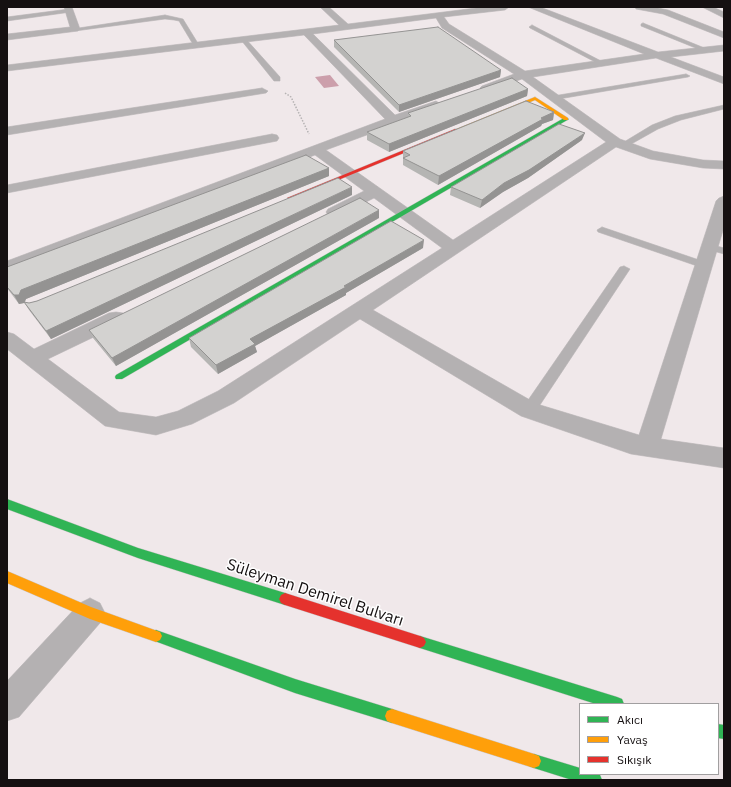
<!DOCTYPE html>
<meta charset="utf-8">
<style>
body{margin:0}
#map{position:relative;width:731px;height:787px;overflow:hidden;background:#f0e8ea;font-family:"IBM Plex Sans",sans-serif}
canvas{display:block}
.frame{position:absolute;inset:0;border:8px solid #151011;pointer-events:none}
.legend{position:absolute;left:579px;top:703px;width:140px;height:72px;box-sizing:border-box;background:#fff;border:1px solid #a19fa0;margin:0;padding:5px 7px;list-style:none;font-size:12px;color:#151011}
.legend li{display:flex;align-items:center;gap:8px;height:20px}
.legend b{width:20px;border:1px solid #a19fa0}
</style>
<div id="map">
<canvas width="731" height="787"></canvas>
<div class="frame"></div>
<ul class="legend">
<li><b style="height:5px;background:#30b455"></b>Akıcı</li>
<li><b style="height:5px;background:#ff9f0a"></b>Yavaş</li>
<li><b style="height:5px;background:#e5322d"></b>Sıkışık</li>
</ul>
</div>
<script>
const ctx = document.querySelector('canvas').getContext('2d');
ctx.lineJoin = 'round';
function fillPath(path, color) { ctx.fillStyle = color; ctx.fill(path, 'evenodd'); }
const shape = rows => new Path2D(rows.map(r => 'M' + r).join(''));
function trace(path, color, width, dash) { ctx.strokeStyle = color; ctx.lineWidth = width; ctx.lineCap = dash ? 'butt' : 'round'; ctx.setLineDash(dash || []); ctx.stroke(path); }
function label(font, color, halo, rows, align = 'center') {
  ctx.font = font + ' "IBM Plex Sans",sans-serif'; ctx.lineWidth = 3; ctx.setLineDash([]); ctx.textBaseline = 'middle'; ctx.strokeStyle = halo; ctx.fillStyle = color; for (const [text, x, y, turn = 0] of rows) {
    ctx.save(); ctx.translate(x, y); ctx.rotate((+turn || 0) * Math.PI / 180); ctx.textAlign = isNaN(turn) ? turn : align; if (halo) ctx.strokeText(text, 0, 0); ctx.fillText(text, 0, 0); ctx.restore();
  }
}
fillPath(shape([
 [330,75,339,86,324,88,315,77]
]), '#cc9fab');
const lane = shape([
 [69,9,71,12,7,21,7,17,69,9],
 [165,15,183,19,199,45,198,46,194,46,179,21,174,20,165,19,75,31,72,29,165,15],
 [643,23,707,49,708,50,703,51,641,26,641,24,643,23],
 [532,25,603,62,604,63,599,64,530,28,529,27,532,25],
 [241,38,245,38,280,77,280,81,274,81,241,40,241,38],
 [686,74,690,76,688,77,553,100,549,98,553,96,686,74],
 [724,105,724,109,681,120,658,129,626,147,623,148,619,145,652,125,675,116,724,105],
 [602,227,708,263,710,265,708,267,700,267,598,232,597,230,602,227],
 [710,244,724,248,724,254,706,249,705,247,706,245,710,244],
 [624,266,630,269,534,414,529,416,524,414,522,410,524,406,620,267,624,266]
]);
const street = shape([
 [64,7,72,7,80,29,78,31,7,40,7,34,70,27,64,7],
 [320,7,329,7,348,24,484,7,509,7,505,10,444,17,449,24,525,71,644,54,528,7,540,7,658,52,724,45,724,51,671,57,724,77,724,84,656,58,533,77,620,139,653,151,703,160,724,161,724,169,703,168,650,159,616,147,373,310,537,404,639,435,716,201,719,198,724,196,724,227,661,439,724,448,724,468,631,454,521,416,360,319,234,403,192,424,156,435,105,426,7,349,7,332,14,334,34,349,109,313,116,312,123,313,126,318,123,323,48,359,119,412,156,417,178,411,218,391,442,248,374,198,340,215,328,215,326,212,328,209,364,191,315,155,7,272,7,261,385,119,304,35,7,71,7,65,339,25,320,7],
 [436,18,442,28,514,74,482,86,480,88,482,90,490,90,522,79,606,142,453,240,326,150,440,108,442,105,436,101,395,115,313,34,436,18],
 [635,7,653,7,668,10,724,32,724,38,663,14,636,9,635,7],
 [702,7,713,7,724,12,724,18,702,7],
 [262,88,268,91,266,93,7,135,7,127,262,88],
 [272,134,277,135,279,138,277,141,7,193,7,185,272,134],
 [90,598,100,603,105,613,100,623,19,717,7,721,7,681,80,603,90,598]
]);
const fast = shape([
 [564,118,569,119,122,379,116,379,115,377,116,375,564,118],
 [7,499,138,548,285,593,289,595,291,599,289,603,285,605,138,558,7,509,7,499],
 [156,630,295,679,392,709,397,711,399,716,397,721,392,723,295,693,152,640,150,636,152,632,156,630],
 [420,636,617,697,622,699,624,704,596,704,420,648,416,646,414,642,416,638,420,636],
 [718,724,724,725,724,739,718,738,718,724],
 [534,754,580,768,580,774,598,774,600,775,602,780,572,780,534,768,529,766,527,761,529,756,534,754]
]);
const slow = shape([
 [535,97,568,118,568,120,564,120,535,100,459,131,454,130,535,97],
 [7,571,91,607,160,632,162,636,160,640,156,642,90,619,7,583,7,571],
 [392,709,534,754,539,756,541,761,539,766,534,768,392,723,387,721,385,716,387,711,392,709]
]);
const jam = shape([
 [455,129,460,130,292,199,287,198,455,129],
 [285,593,420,636,424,638,426,642,424,646,420,648,285,605,281,603,279,599,281,595,285,593]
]);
trace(lane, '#ccc6c8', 1);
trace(street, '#ccc6c8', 1);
trace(fast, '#ccc6c8', 1);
trace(slow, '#ccc6c8', 1);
trace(jam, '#ccc6c8', 1);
trace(shape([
 [285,93,291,97,309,134]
]), '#b5b2b3', 1.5, [1.5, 1.5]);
fillPath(lane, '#b4b1b2');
fillPath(street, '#b4b1b2');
fillPath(fast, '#30b455');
fillPath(slow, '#ff9f0a');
fillPath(jam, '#e5322d');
fillPath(shape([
 [334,40,501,70,500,77,399,112,334,47],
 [528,89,527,96,389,152,367,140,367,132,408,117,408,113],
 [554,112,553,120,542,124,541,126,438,185,403,165,403,151],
 [582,140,528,178,503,192,480,208,450,195,451,187],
 [329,168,329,176,26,299,25,302,29,303,37,301,352,195,51,339,29,310,24,302,24,303,19,304,7,288,7,267],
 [379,218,116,366,93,338,89,330],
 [423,248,346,293,346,295,255,346,257,352,218,374,191,347,189,338]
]), '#b5b5b3');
fillPath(shape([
 [501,70,500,77,399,112,399,105],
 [528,89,527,96,389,152,389,144],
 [554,112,553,120,542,124,541,126,438,185,439,176,541,118],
 [585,133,582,140,528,178,503,192,480,208,482,200,504,183],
 [329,168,329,176,26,299,24,303,19,304,14,295,21,290],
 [352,187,352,195,51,339,46,331],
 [379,210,379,218,116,366,112,358],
 [424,240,423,248,346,293,346,295,255,346,257,352,218,374,216,365,250,339]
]), '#949392');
const building = shape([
 [438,27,501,70,399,105,334,40,438,27],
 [512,78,528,89,389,144,367,132,411,116,408,113,512,78],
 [526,101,554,112,541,118,543,119,439,176,403,158,410,155,403,151,526,101],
 [559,124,585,133,529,170,504,183,482,200,451,187,559,124],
 [306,155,329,168,21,290,19,295,14,295,7,287,7,267,306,155],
 [338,178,352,187,46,331,24,302,29,303,37,301,338,178],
 [360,198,379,210,112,358,89,330,360,198],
 [391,221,424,240,344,286,346,287,250,339,255,344,216,365,189,338,391,221]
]);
fillPath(building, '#d3d2d0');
trace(building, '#949392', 1);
label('16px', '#151011', '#fff', [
 ["Süleyman Demirel Bulvarı",315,593,18]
]);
</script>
